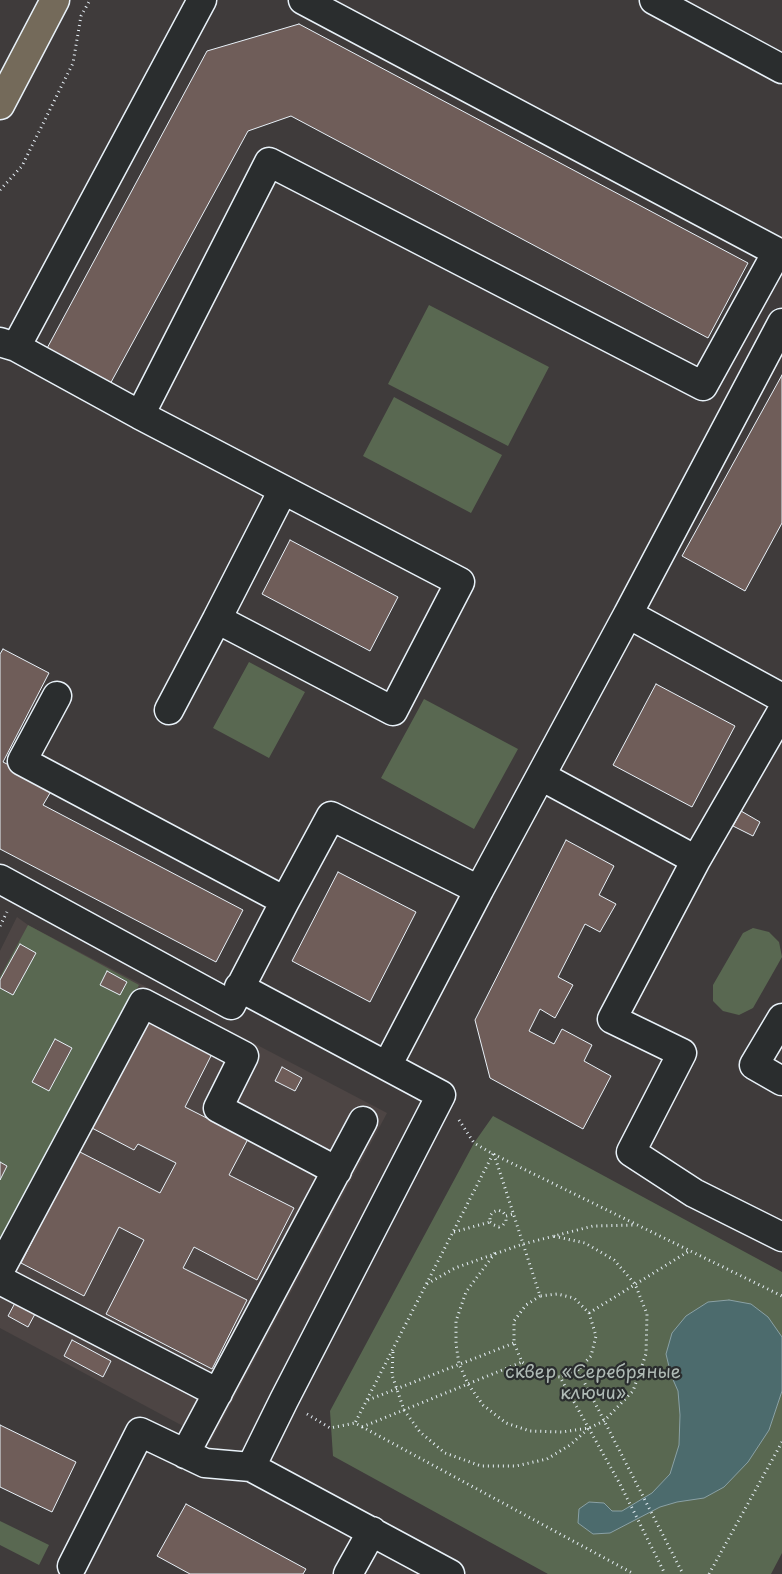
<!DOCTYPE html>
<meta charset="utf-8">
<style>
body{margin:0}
canvas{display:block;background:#3f3b3b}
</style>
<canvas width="782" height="1574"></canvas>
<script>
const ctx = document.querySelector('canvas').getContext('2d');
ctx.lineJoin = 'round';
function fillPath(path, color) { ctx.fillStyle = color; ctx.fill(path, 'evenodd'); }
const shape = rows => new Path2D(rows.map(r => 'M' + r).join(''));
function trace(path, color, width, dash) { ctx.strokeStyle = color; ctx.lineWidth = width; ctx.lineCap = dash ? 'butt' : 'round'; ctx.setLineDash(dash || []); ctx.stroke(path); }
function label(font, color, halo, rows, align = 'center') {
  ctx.font = font + ' "Playpen Sans",sans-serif'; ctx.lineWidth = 4.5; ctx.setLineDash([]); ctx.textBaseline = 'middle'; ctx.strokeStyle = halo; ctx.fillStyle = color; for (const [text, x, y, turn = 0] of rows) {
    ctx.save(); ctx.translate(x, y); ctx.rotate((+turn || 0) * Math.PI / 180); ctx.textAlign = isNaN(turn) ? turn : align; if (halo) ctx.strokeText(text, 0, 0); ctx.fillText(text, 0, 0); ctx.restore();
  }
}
fillPath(shape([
 [17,917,28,925,387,1113,211,1441,0,1328,0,951]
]), '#4d4544');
fillPath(shape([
 [429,305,549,367,508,446,388,384],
 [394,397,502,455,471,513,363,456],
 [249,662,305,692,269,758,213,728],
 [424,699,518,749,474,829,381,778],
 [28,925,139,985,0,1244,0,977],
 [753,928,769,932,779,942,782,957,753,1008,739,1015,723,1011,713,1001,713,985,743,933],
 [493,1116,782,1272,782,1553,771,1574,548,1574,333,1456,330,1411,474,1143],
 [0,1521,49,1545,39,1565,0,1545]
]), '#596851');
const water = shape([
 [729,1300,751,1304,768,1317,782,1337,782,1391,769,1430,748,1462,724,1487,704,1498,677,1502,660,1507,610,1533,593,1534,578,1523,579,1509,589,1502,604,1503,612,1511,622,1511,652,1493,670,1474,679,1445,680,1415,678,1391,671,1375,666,1354,672,1333,686,1316,708,1302,729,1300]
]);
fillPath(water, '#4c6b6d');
trace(water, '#8aa1a5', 1);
const building = shape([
 [299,24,748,263,708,338,291,116,248,131,109,386,45,352,207,51,299,24],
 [782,375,782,523,745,591,682,556,782,375],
 [290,540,398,597,370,651,262,594,290,540],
 [3,649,49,673,3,762,53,788,43,805,243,910,216,962,0,849,0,654,3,649],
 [656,684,735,726,692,807,613,765,656,684],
 [741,811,760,822,753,836,733,826,741,811],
 [566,840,614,866,599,895,616,904,600,932,585,924,558,977,573,985,555,1018,540,1009,529,1031,554,1044,562,1029,592,1045,584,1061,611,1076,583,1129,490,1078,475,1020,566,840],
 [338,872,416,912,370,1002,292,961,338,872],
 [20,944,36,953,13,995,0,988,0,980,20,944],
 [107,971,127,982,120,995,100,985,107,971],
 [147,1016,214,1050,185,1107,248,1139,229,1175,294,1208,257,1280,194,1247,183,1268,247,1300,212,1369,106,1314,144,1240,119,1227,84,1296,21,1263,78,1151,160,1193,176,1163,138,1144,134,1150,90,1127,147,1016],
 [55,1039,72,1048,49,1091,32,1082,55,1039],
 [282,1067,302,1078,295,1091,275,1081,282,1067],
 [0,1162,7,1166,0,1180,0,1162],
 [15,1303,35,1314,28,1327,8,1316,15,1303],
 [72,1340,111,1361,103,1377,64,1356,72,1340],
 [0,1425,76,1462,52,1512,0,1487,0,1425],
 [186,1504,306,1569,303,1574,190,1574,157,1556,186,1504]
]);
fillPath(building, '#6f5d59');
trace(building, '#e8f1f8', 1);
const minor = shape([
 [654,0,782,69],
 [0,342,16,347,202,0],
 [16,347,140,415,269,162,703,386,777,252,303,0],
 [140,415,460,582,393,711,217,619,283,490],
 [628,614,782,323],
 [169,710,217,619],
 [541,776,696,860,612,1019,682,1053,631,1152,694,1193,782,1237],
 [696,860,782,711],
 [0,879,231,1005,285,901,22,761,57,696],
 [479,890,628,614,782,698],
 [285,901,331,816,479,890,387,1066],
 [239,987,441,1095,284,1400,251,1467],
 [782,1018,754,1065,782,1081],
 [0,1270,143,1003,244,1056,218,1108,337,1171],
 [0,1280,218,1393],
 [185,1454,363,1121],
 [72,1566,140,1432,205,1463,251,1467,450,1574],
 [348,1574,372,1531]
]);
const major = shape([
 [0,105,55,0]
]);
trace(minor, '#e8f1f8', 31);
trace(major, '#e8f1f8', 31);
trace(shape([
 [0,190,22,166,73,63,81,16,90,0],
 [0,926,7,912],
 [459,1120,474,1143,493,1154,782,1296],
 [493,1154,355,1423,634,1574],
 [494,1154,540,1296,557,1294,574,1298,589,1313,596,1336,591,1356,578,1370,560,1377],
 [490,1222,494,1225,499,1227,503,1225,506,1221,506,1216,513,1214],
 [454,1232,490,1222,490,1216,493,1212,498,1210,503,1212,506,1216],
 [495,1253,466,1292,456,1321,456,1344,459,1364,468,1384,483,1405,506,1423,530,1431,562,1432,589,1428,604,1421,633,1391,646,1354,647,1314,635,1284,614,1260,585,1243,553,1236],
 [427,1284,455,1268,523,1244,593,1226,635,1225],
 [540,1296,526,1305,514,1321,514,1343,522,1362,540,1375,560,1377,620,1484,665,1574],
 [589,1313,689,1251],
 [393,1352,392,1375,404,1410,420,1432,445,1453,481,1466,516,1466,547,1459,570,1445,588,1429],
 [578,1370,683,1574],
 [368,1400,514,1343],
 [307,1414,330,1428,355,1423],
 [362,1427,522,1362],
 [709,1574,782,1442]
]), '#e8f1f8', 3, [1, 4]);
trace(minor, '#2a2d2e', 28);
trace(major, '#746a5a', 28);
label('18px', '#afbab5', '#2a2d2e', [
 ["сквер «Серебряные",593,1373],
 ["ключи»",593,1394]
]);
</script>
